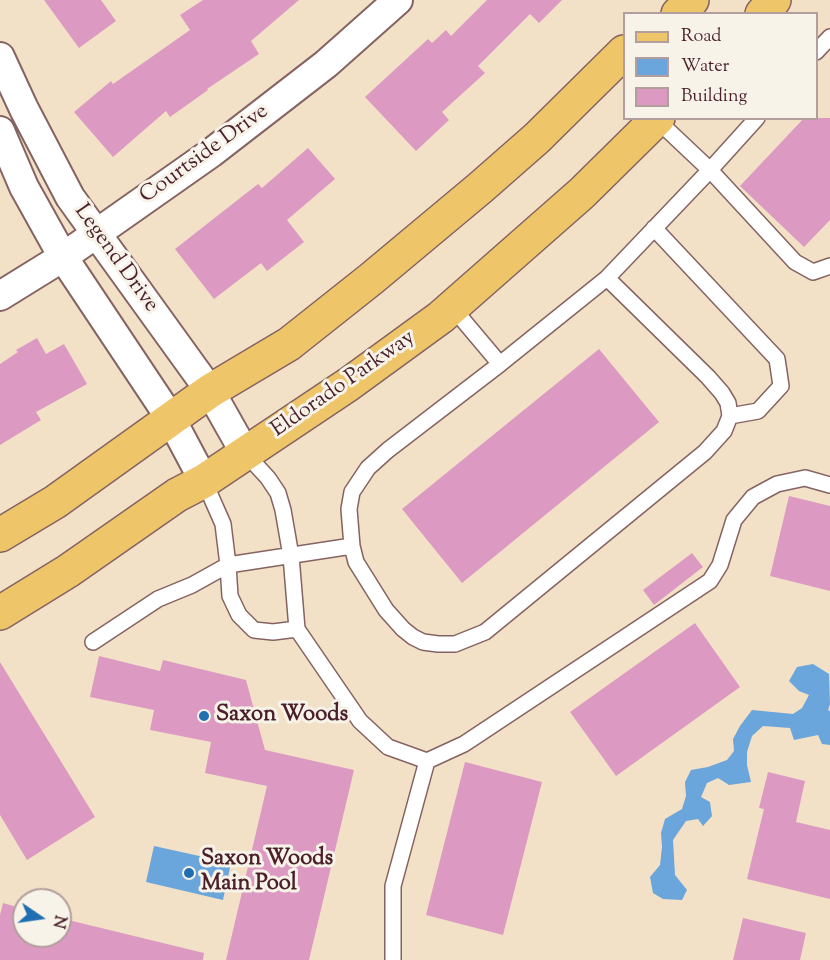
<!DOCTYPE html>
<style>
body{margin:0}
#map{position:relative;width:830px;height:960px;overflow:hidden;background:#f3e1c7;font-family:"Sorts Mill Goudy",serif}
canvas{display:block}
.legend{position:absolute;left:623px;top:12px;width:195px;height:108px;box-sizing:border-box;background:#f7f3e8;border:2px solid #b29e9c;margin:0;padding:8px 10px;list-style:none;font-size:18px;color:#4a1f2b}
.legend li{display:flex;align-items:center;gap:12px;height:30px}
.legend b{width:30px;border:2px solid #b29e9c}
.north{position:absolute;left:12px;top:888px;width:60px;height:60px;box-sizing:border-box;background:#f7f3e8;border:2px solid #b29e9c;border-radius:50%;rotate:103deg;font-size:16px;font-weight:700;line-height:24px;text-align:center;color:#4a1f2b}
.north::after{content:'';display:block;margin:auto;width:21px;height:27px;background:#1f6fb2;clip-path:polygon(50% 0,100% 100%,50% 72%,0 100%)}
</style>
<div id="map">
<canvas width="830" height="960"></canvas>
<ul class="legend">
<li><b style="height:8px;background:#eec569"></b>Road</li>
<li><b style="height:16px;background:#6aa5db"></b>Water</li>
<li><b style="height:16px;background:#dc9ac3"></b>Building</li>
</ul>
<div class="north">N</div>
</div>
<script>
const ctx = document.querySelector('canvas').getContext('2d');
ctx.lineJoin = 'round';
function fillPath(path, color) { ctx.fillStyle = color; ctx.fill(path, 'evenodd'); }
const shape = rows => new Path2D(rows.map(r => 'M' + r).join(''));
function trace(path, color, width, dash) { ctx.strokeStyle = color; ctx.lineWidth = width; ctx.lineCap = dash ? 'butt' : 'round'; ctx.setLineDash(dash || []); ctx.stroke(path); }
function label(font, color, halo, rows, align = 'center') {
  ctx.font = font + ' "Sorts Mill Goudy",serif'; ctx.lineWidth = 6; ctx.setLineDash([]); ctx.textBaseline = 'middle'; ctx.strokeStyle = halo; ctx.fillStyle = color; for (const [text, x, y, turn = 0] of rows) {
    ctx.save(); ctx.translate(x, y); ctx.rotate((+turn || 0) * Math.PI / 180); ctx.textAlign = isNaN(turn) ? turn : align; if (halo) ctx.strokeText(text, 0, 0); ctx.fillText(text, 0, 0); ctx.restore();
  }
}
fillPath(shape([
 [813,664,829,674,830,704,828,710,830,711,830,745,822,744,818,735,794,740,790,728,763,726,752,736,747,752,747,765,751,782,729,785,718,778,707,783,701,797,710,802,712,816,703,826,698,819,686,821,673,840,675,875,687,890,682,900,663,899,653,893,650,877,660,865,662,847,661,833,665,819,682,809,686,796,685,782,691,770,708,767,727,760,734,751,733,739,740,726,752,710,793,714,802,708,809,695,799,691,789,681,797,667],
 [154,846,231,863,223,900,146,882]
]), '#6aa5db');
fillPath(shape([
 [44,0,101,0,116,21,79,48],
 [203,0,299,0,251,41,259,54,207,89,208,90,170,117,166,111,113,157,74,112,111,81,113,84,190,30,180,15],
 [487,0,562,0,539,23,530,14,478,66,485,73,442,112,449,120,416,151,365,97,428,39,432,43,446,30,451,36],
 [804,118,830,118,830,220,804,247,740,186],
 [308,148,335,179,287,220,304,242,267,271,261,263,214,299,175,249,258,184,262,188],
 [37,338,46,354,64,344,87,384,36,412,41,420,0,445,0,364,18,352,16,350],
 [599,349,659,422,462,583,402,509],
 [789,496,830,506,830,591,770,576],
 [692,553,703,567,654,605,643,590],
 [695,623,740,687,616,776,570,712],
 [99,656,160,671,163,660,246,680,265,750,354,770,309,960,226,960,267,786,205,773,211,742,150,730,154,710,90,697],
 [0,662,95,817,27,860,0,815],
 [465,762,542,782,503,935,426,915],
 [768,772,805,781,796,822,830,830,830,899,747,879,764,809,759,808],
 [3,903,24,909,24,936,60,936,60,918,204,953,203,960,0,960,0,915],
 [743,918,806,933,800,960,733,960]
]), '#dc9ac3');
const service = shape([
 [816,52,830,37],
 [757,118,710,170,795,262,813,272,830,266],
 [654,228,777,359,781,386,758,411,730,416],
 [607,278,710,170,657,120],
 [452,307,500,364,388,450,368,468,352,492,349,509,352,546,356,562,386,610,403,629,413,637,423,642,438,644,455,644,485,632,705,452,724,431,730,416,728,403,722,393,708,377,607,278,500,364],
 [245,453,268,478,278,493,283,510,291,556,297,629,360,721,388,747,427,761,464,744,710,581,720,565,734,520,753,497,777,484,805,478,830,485],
 [204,481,223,524,228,565,230,596,239,615,254,630,273,632,297,629],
 [93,642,158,599,192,585,228,565,352,546],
 [393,960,393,886,427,761]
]);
const minor = shape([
 [0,57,24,109,70,197,210,391,245,453],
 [0,131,24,187,63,257,171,419,204,481],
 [0,296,63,257,211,153,326,64,398,0]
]);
const primary = shape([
 [678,14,692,0],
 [762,14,774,0],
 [0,535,55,502,210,391,289,344,371,279,480,188,537,138,624,52],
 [0,613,68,571,177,495,204,481,349,384,441,317,582,193,658,118]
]);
trace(service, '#856362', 18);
trace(minor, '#856362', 32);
trace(primary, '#856362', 36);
trace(service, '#fff', 15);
trace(minor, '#fff', 28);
trace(primary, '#eec569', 33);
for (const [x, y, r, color] of [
 [204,716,6,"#1f6fb2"],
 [189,873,6,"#1f6fb2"]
]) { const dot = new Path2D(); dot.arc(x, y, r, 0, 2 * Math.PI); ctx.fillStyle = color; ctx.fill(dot); trace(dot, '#f7f3e8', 2); }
label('22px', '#4a1f2b', '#f7f3e8', [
 ["Courtside Drive",205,155,-36],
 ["Legend Drive",115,259,54],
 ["Eldorado Parkway",344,385,-35]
]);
label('bold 22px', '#4a1f2b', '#f7f3e8', [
 ["Saxon Woods",216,716],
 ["Saxon Woods",201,860],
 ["Main Pool",201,885]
], 'left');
</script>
